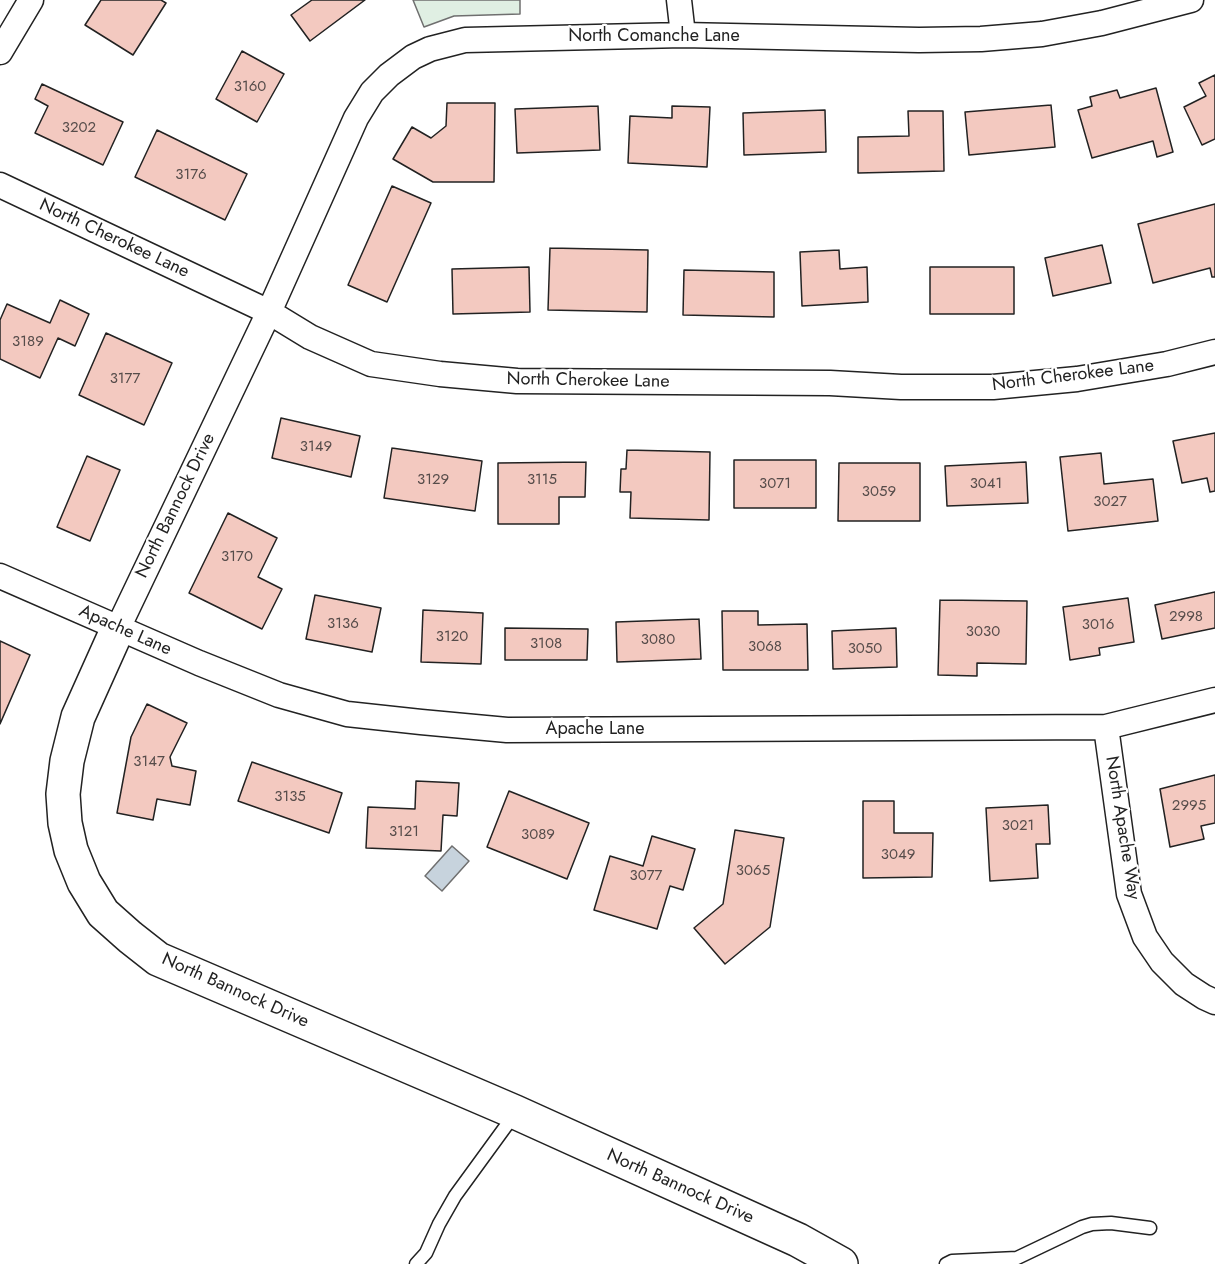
<!DOCTYPE html>
<style>
body{margin:0}
canvas{display:block;background:#fff}
</style>
<canvas width="1215" height="1264"></canvas>
<script>
const ctx = document.querySelector('canvas').getContext('2d');
ctx.lineJoin = 'round';
function fillPath(path, color) { ctx.fillStyle = color; ctx.fill(path, 'evenodd'); }
const shape = rows => new Path2D(rows.map(r => 'M' + r).join(''));
function trace(path, color, width, dash) { ctx.strokeStyle = color; ctx.lineWidth = width; ctx.lineCap = dash ? 'butt' : 'round'; ctx.setLineDash(dash || []); ctx.stroke(path); }
function label(font, color, halo, rows, align = 'center') {
  ctx.font = font + ' Jost,sans-serif'; ctx.lineWidth = 4.5; ctx.setLineDash([]); ctx.textBaseline = 'middle'; ctx.strokeStyle = halo; ctx.fillStyle = color; for (const [text, x, y, turn = 0] of rows) {
    ctx.save(); ctx.translate(x, y); ctx.rotate((+turn || 0) * Math.PI / 180); ctx.textAlign = isNaN(turn) ? turn : align; if (halo) ctx.strokeText(text, 0, 0); ctx.fillText(text, 0, 0); ctx.restore();
  }
}
const green = shape([
 [413,0,520,0,520,14,454,16,424,27,413,0]
]);
fillPath(green, '#e0efe3');
trace(green, '#6f6f6f', 1.5);
const water = shape([
 [452,846,469,861,442,891,425,876,452,846]
]);
fillPath(water, '#c7d3dd');
trace(water, '#6f6f6f', 1.5);
const building = shape([
 [101,0,161,0,166,3,133,55,85,25,101,0],
 [312,0,365,0,310,41,291,15,312,0],
 [242,51,284,74,257,122,216,99,242,51],
 [1215,75,1215,139,1202,145,1184,107,1206,96,1199,83,1215,75],
 [42,84,123,122,103,165,35,133,48,106,35,99,42,84],
 [1156,88,1173,152,1157,157,1153,141,1092,158,1078,110,1092,106,1090,97,1117,90,1120,98,1156,88],
 [447,103,495,103,494,182,433,182,393,159,412,127,431,138,446,126,447,103],
 [1051,105,1055,147,969,155,965,112,1051,105],
 [598,106,600,150,517,153,515,109,598,106],
 [672,106,710,107,707,167,628,163,630,116,672,118,672,106],
 [825,110,826,152,744,155,743,113,825,110],
 [908,111,943,111,944,171,858,173,858,137,909,136,908,111],
 [157,130,247,174,225,220,135,177,157,130],
 [392,186,431,203,387,302,348,285,392,186],
 [1215,204,1215,277,1212,277,1210,268,1153,283,1138,224,1215,204],
 [1102,245,1111,283,1053,296,1045,258,1102,245],
 [550,248,648,250,647,312,548,310,550,248],
 [839,250,840,269,867,267,868,302,802,306,800,252,839,250],
 [529,267,530,312,453,314,452,269,529,267],
 [930,267,1014,267,1014,314,930,314,930,267],
 [684,270,774,272,774,317,683,315,684,270],
 [60,300,89,314,75,346,58,338,40,378,0,359,0,320,7,304,50,323,60,300],
 [106,333,172,363,144,425,79,395,106,333],
 [281,418,360,436,351,477,272,458,281,418],
 [1215,433,1215,491,1210,492,1207,478,1182,483,1173,441,1215,433],
 [392,448,482,461,475,511,384,498,392,448],
 [627,450,710,452,709,520,630,518,631,492,620,492,621,469,626,469,627,450],
 [1101,453,1104,484,1153,479,1158,521,1068,531,1060,457,1101,453],
 [87,456,120,470,90,541,57,527,87,456],
 [734,460,816,460,816,508,734,508,734,460],
 [586,462,585,497,559,497,559,524,498,524,498,463,586,462],
 [1026,462,1028,503,947,506,945,466,1026,462],
 [839,463,920,463,920,521,838,521,839,463],
 [228,513,277,538,258,577,282,589,262,629,189,593,228,513],
 [1215,592,1215,628,1162,639,1155,605,1215,592],
 [315,595,381,608,372,652,306,639,315,595],
 [1128,598,1134,642,1099,648,1100,655,1070,660,1063,607,1128,598],
 [940,600,1027,601,1026,664,977,663,977,676,938,675,940,600],
 [423,610,483,613,481,664,421,662,423,610],
 [722,611,758,611,758,625,807,624,808,670,723,670,722,611],
 [699,619,701,659,617,662,616,622,699,619],
 [505,628,588,629,587,660,505,660,505,628],
 [896,628,897,667,833,669,832,631,896,628],
 [0,641,30,655,0,724,0,641],
 [147,704,187,723,170,757,172,766,196,771,190,805,157,799,153,820,117,813,131,737,147,704],
 [252,762,342,793,329,833,238,801,252,762],
 [1215,775,1215,823,1201,826,1204,839,1170,847,1160,789,1215,775],
 [416,781,459,783,457,816,443,815,441,851,366,848,368,807,415,809,416,781],
 [509,791,589,823,567,879,487,847,509,791],
 [863,801,894,801,894,833,933,833,932,877,863,878,863,801],
 [1048,805,1050,844,1036,844,1038,878,990,881,986,808,1048,805],
 [735,830,784,838,770,927,725,964,694,928,723,904,735,830],
 [652,836,695,849,683,890,670,886,657,929,594,910,610,856,643,866,652,836]
]);
fillPath(building, '#f3c9c0');
trace(building, '#222', 1.5);
const lane = shape([
 [416,1264,426,1253,439,1224,455,1196,514,1115],
 [946,1264,952,1261,1017,1258,1082,1227,1092,1224,1111,1223,1150,1228]
]);
const street = shape([
 [679,0,683,35],
 [0,52,31,0],
 [0,185,269,312,310,337,371,364,440,374,517,381,830,383,901,387,993,387,1077,379,1167,364,1215,352],
 [0,576,199,663,279,695,347,714,421,722,507,730,1106,727,1215,700],
 [118,628,269,312,356,118,372,92,389,75,413,57,430,49,465,40,683,35,919,40,981,39,1042,34,1102,23,1191,0],
 [1106,727,1129,894,1145,937,1162,962,1184,984,1204,997,1215,1002]
]);
const secondary = shape([
 [118,628,78,717,67,761,63,794,65,823,71,850,84,882,103,913,130,937,158,959,515,1112,798,1240,841,1264]
]);
trace(lane, '#222', 15);
trace(street, '#222', 27);
trace(secondary, '#222', 36);
trace(lane, '#fff', 12);
trace(street, '#fff', 24);
trace(secondary, '#fff', 33);
label('15px', '#564c4a', null, [
 ["3160",250,87],
 ["3202",79,128],
 ["3176",191,175],
 ["3189",28,342],
 ["3177",125,379],
 ["3149",316,447],
 ["3129",433,480],
 ["3115",542,480],
 ["3071",775,484],
 ["3041",986,484],
 ["3059",879,492],
 ["3027",1110,502],
 ["3170",237,557],
 ["2998",1186,617],
 ["3136",343,624],
 ["3016",1098,625],
 ["3030",983,632],
 ["3120",452,637],
 ["3080",658,640],
 ["3108",546,644],
 ["3068",765,647],
 ["3050",865,649],
 ["3147",149,762],
 ["3135",290,797],
 ["2995",1189,806],
 ["3021",1018,826],
 ["3121",404,832],
 ["3089",538,835],
 ["3049",898,855],
 ["3065",753,871],
 ["3077",646,876]
]);
label('18px', '#222', '#fff', [
 ["North Comanche Lane",654,37],
 ["North Cherokee Lane",114,239,25],
 ["North Cherokee Lane",1073,376,-7],
 ["North Cherokee Lane",588,381,1],
 ["North Bannock Drive",176,506,-64],
 ["Apache Lane",125,631,24],
 ["Apache Lane",595,730],
 ["North Apache Way",1122,828,81],
 ["North Bannock Drive",235,991,24],
 ["North Bannock Drive",680,1187,24]
]);
</script>
